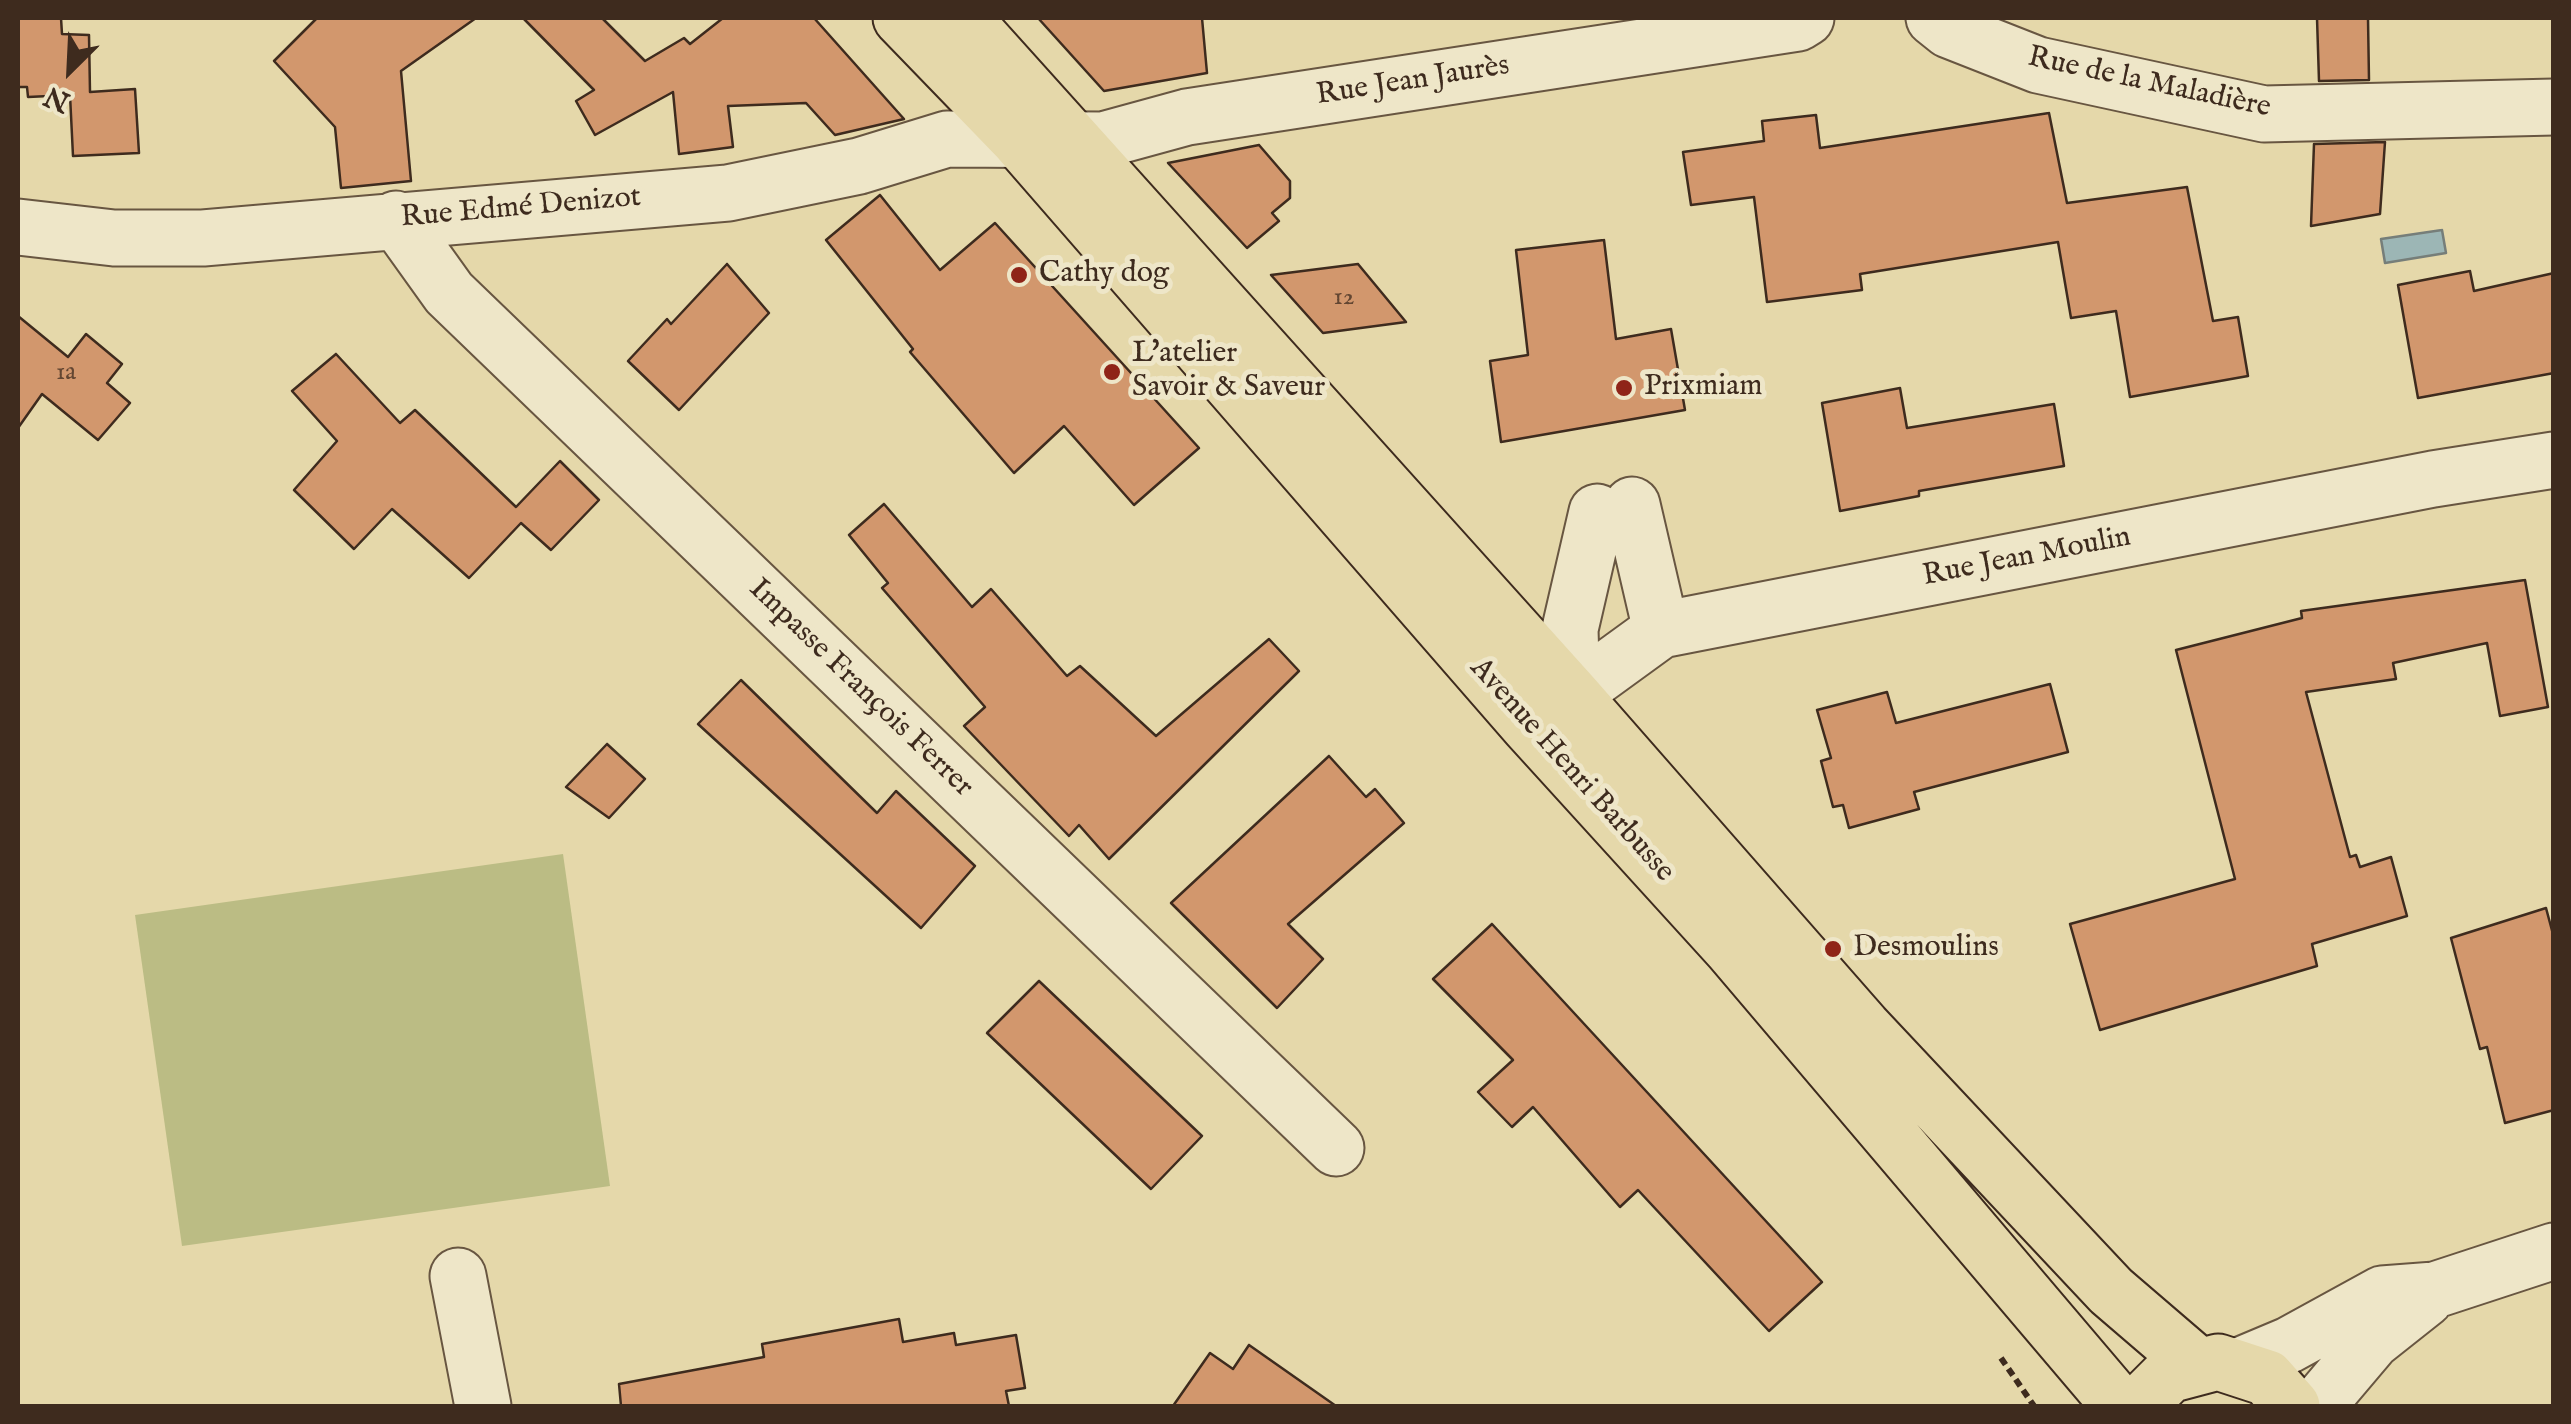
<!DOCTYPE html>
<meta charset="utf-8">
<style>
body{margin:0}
#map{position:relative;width:2571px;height:1424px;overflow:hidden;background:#e5d8aa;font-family:"IM FELL English",serif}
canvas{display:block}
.frame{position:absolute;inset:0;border:20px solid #3e2b1e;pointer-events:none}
.north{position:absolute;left:20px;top:20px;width:100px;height:100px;-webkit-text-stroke:8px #eee6c8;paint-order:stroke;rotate:204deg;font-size:28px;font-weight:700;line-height:40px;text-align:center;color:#3e2b1e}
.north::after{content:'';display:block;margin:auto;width:35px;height:45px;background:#3e2b1e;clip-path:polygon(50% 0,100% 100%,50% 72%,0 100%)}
</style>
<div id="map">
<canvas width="2571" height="1424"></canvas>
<div class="frame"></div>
<div class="north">N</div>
</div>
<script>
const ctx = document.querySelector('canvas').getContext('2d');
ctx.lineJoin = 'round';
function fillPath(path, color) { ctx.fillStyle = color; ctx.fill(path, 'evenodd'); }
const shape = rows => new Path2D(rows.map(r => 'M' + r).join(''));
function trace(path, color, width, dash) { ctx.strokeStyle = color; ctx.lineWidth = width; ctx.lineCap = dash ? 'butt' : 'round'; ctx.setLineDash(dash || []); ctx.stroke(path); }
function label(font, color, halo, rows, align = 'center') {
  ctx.font = font + ' "IM FELL English",serif'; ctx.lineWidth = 10; ctx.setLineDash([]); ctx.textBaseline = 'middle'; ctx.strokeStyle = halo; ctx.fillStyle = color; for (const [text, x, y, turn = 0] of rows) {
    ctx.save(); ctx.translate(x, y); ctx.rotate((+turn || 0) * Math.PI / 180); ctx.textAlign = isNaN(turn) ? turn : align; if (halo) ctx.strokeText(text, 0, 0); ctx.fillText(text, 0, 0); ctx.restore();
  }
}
fillPath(shape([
 [563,854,610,1186,182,1246,135,915]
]), '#bbbc84');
const water = shape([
 [2442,230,2446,253,2385,263,2381,239,2442,230]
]);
fillPath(water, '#9cb6b5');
trace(water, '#767e79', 2.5);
const building = shape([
 [18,18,61,18,62,34,89,35,90,92,135,89,139,153,73,156,70,95,28,97,27,87,18,87,18,18],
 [317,18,476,18,401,71,411,181,341,188,335,127,274,61,317,18],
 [523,18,602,18,645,61,684,38,690,44,723,18,814,18,904,119,835,135,806,103,728,106,733,147,679,154,673,92,595,135,576,101,594,90,523,18],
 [1038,18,1202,18,1207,73,1104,91,1038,18],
 [2317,18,2368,18,2369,80,2319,81,2317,18],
 [2049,113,2067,203,2187,187,2213,321,2238,317,2248,376,2130,397,2116,311,2071,318,2058,242,1860,274,1862,290,1767,302,1754,197,1691,205,1683,152,1764,141,1762,121,1816,115,1820,148,2049,113],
 [2385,142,2380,214,2311,226,2314,144,2385,142],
 [1259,145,1290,181,1290,198,1272,213,1279,221,1247,248,1168,163,1259,145],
 [880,195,940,270,995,223,1199,448,1134,505,1064,426,1014,473,910,352,913,349,826,240,880,195],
 [1604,240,1616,339,1671,329,1685,410,1501,442,1490,361,1528,355,1516,250,1604,240],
 [727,264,769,313,679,410,628,361,667,319,671,324,727,264],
 [1358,264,1406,322,1323,333,1271,275,1358,264],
 [2470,271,2474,291,2554,273,2554,373,2418,398,2398,285,2470,271],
 [18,316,68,357,86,334,122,364,107,383,130,403,98,440,42,394,18,428,18,316],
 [336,354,400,423,415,410,516,507,560,461,599,500,551,550,521,523,469,578,392,509,354,549,294,490,337,441,292,391,336,354],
 [1900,388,1907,428,2054,404,2064,466,1919,491,1919,496,1840,511,1822,403,1900,388],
 [884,504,972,607,991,589,1067,676,1080,666,1156,736,1269,639,1299,671,1109,859,1079,825,1069,836,964,726,985,707,882,588,888,583,849,535,884,504],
 [2525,580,2548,707,2500,716,2487,643,2393,663,2396,679,2306,692,2350,857,2356,855,2360,867,2391,857,2407,916,2312,944,2317,966,2100,1030,2070,924,2235,879,2176,650,2302,618,2301,611,2525,580],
 [741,680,877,813,896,791,975,866,921,928,698,724,741,680],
 [2050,684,2068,752,1914,792,1919,809,1849,828,1843,805,1833,807,1821,761,1831,758,1817,710,1887,692,1896,723,2050,684],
 [607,744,645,779,609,818,566,787,607,744],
 [1329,756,1366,797,1375,789,1404,823,1288,924,1323,959,1277,1008,1171,903,1329,756],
 [2546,908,2554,938,2554,1110,2505,1123,2487,1047,2480,1049,2451,938,2546,908],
 [1492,924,1822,1282,1769,1331,1638,1190,1620,1207,1533,1107,1512,1127,1478,1092,1513,1060,1433,979,1492,924],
 [1039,981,1202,1136,1151,1189,987,1033,1039,981],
 [899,1319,903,1342,954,1333,956,1345,1016,1335,1025,1388,1006,1391,1009,1406,621,1406,619,1384,764,1357,762,1344,899,1319],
 [1249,1345,1336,1406,1173,1406,1210,1353,1233,1369,1249,1345]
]);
fillPath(building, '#d2976d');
trace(building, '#3e2b1e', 2.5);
const minor = shape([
 [1934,18,1949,30,2038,65,2264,114,2554,107],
 [396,219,449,293,1336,1148],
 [18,227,114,238,203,238,728,193,859,166,947,139,1103,140,1187,117,1798,23,1806,18],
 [1632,505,1661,630],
 [1572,695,1570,629,1597,512],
 [1533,723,1661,630,2433,479,2554,460],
 [458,1276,483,1406],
 [2239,1366,2289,1345,2382,1294,2435,1290,2554,1251],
 [2317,1406,2372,1341,2425,1299]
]);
const major = shape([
 [901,18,1018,139,1529,726,1731,948,2120,1406],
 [963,18,1572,695,1863,1027,2111,1291,2196,1364],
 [2138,1406,2169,1375,2218,1362,2267,1378,2292,1406]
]);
trace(minor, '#685641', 59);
trace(major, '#3e2b1e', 59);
trace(shape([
 [2001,1358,2034,1406]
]), '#3e2b1e', 6, [8, 5]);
trace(minor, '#eee6c8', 55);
trace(major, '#e5d8aa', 55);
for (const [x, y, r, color] of [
 [1019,275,10,"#8f2418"],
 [1112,372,10,"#8f2418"],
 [1624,388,10,"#8f2418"],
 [1833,949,10,"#8f2418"]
]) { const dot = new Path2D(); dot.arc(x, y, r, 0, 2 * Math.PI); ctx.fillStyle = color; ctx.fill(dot); trace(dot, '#eee6c8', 4); }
label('25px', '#634632', null, [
 ["12",1344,299],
 ["1a",66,374]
]);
label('30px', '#3e2b1e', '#eee6c8', [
 ["Rue Jean Jaurès",1413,82,-9],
 ["Rue de la Maladière",2149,84,12],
 ["Rue Edmé Denizot",521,209,-5],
 ["Rue Jean Moulin",2027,558,-11],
 ["Impasse François Ferrer",860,689,44],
 ["Avenue Henri Barbusse",1571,771,48]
]);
label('30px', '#3e2b1e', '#eee6c8', [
 ["Cathy dog",1039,275],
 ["L'atelier",1132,355],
 ["Savoir & Saveur",1132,389],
 ["Prixmiam",1644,388],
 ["Desmoulins",1853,949]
], 'left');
</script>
